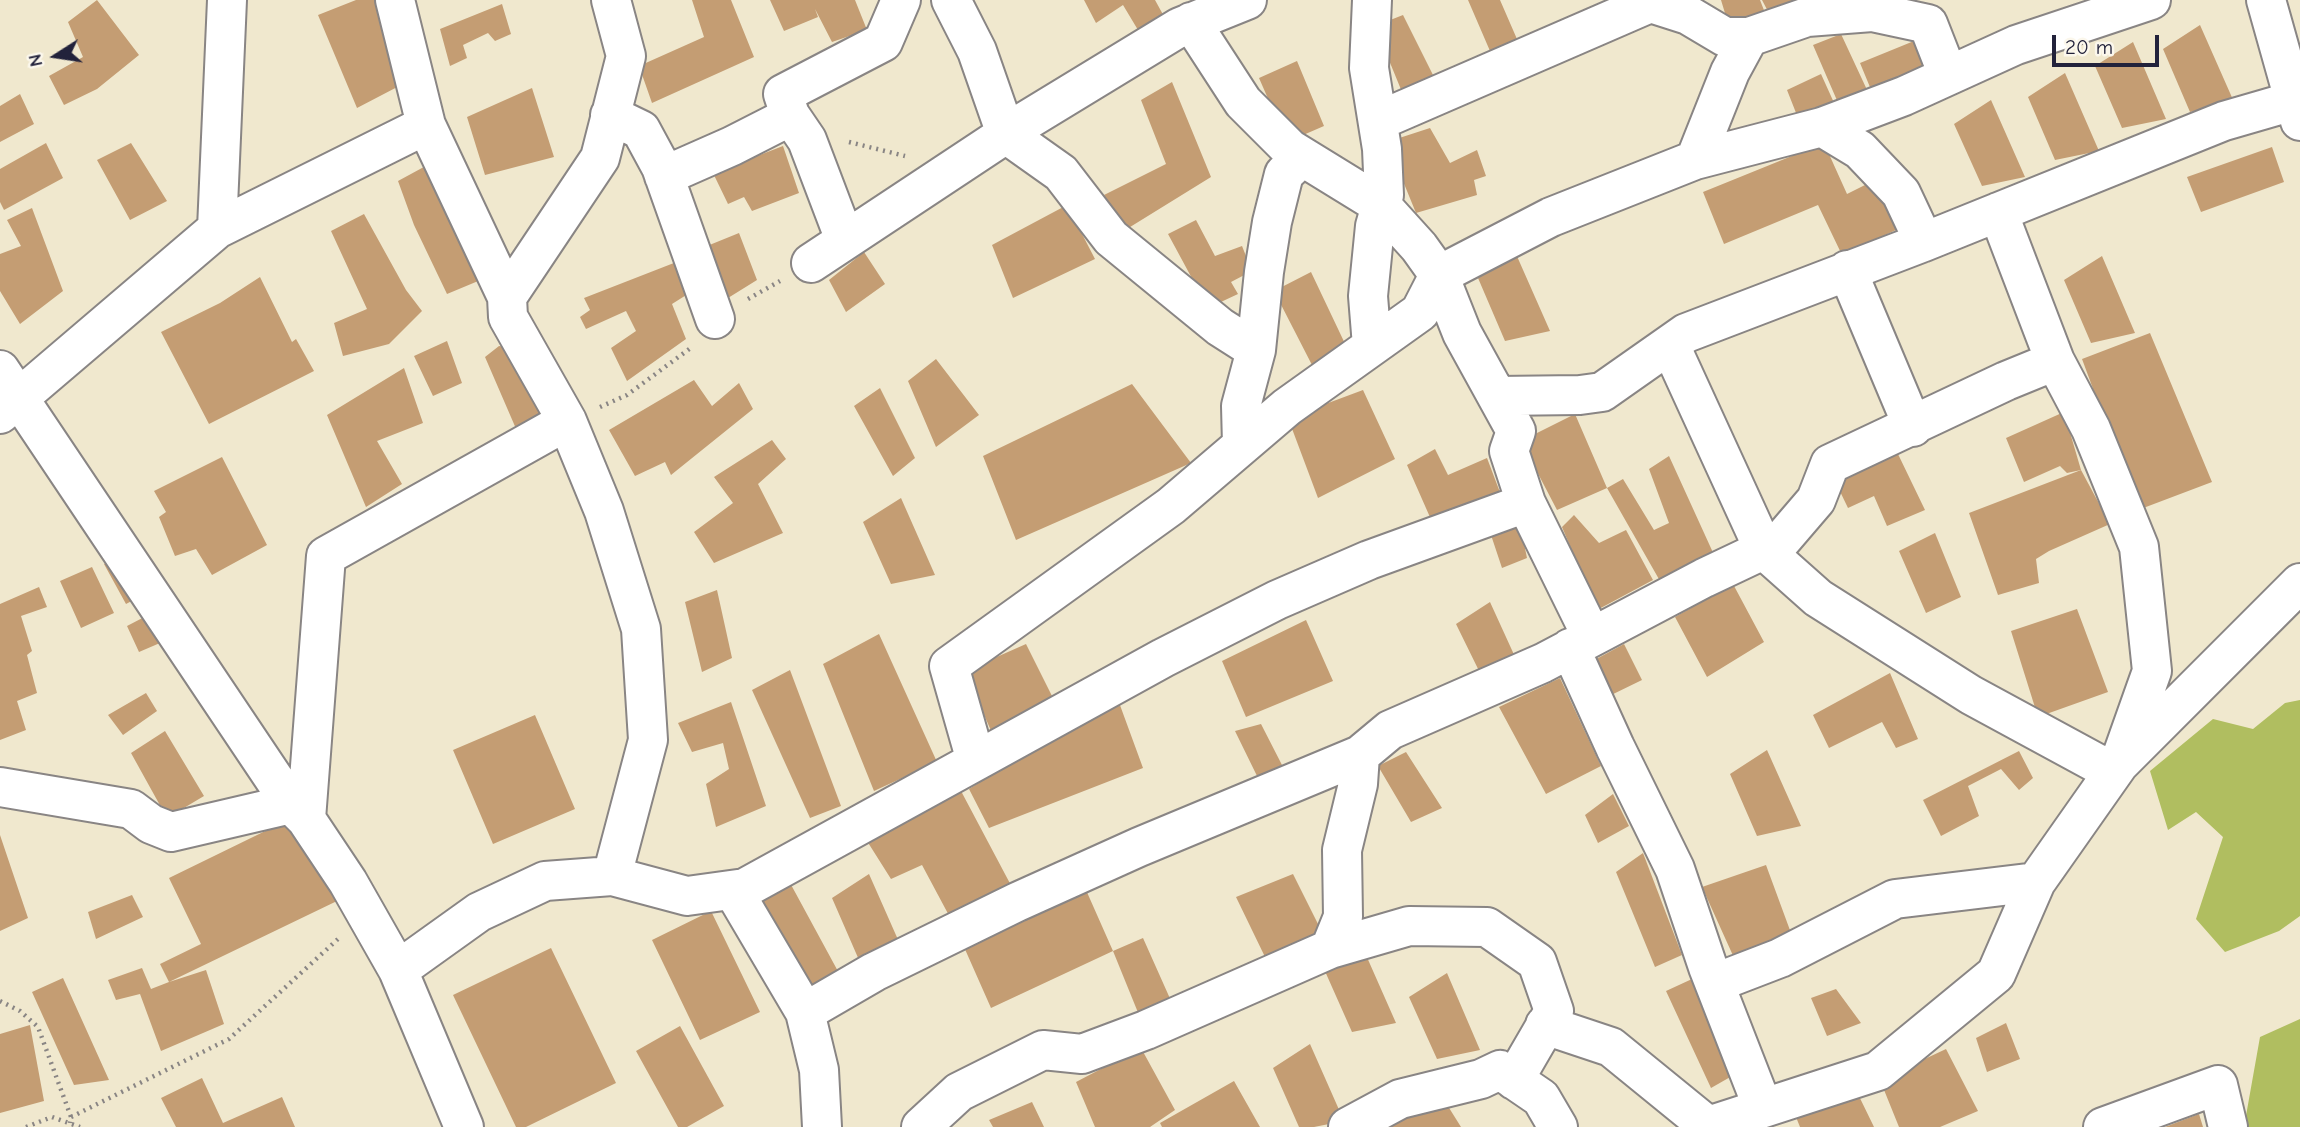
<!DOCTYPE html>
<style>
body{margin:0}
#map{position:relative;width:2300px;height:1127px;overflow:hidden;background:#f0e8ce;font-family:"Comic Neue",sans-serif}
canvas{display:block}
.north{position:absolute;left:21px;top:21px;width:70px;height:70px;-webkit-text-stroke:5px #fbf7ec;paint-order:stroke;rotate:258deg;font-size:19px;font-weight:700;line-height:28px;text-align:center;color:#22223b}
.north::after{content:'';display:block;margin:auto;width:24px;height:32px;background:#22223b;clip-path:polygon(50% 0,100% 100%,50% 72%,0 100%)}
.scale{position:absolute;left:2052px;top:35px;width:107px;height:32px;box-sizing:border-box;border:4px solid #22223b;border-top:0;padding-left:9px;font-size:21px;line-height:24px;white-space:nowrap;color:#22223b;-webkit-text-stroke:5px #fbf7ec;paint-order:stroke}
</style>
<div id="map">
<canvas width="2300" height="1127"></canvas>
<div class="north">N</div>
<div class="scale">20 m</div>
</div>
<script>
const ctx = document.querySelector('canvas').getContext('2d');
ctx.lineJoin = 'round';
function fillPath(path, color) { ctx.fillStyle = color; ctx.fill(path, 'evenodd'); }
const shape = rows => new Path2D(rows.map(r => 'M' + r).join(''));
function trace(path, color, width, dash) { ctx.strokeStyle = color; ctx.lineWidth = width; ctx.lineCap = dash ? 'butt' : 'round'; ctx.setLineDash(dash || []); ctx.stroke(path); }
fillPath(shape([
 [2300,700,2300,916,2279,931,2225,952,2196,919,2223,837,2196,812,2168,830,2150,771,2213,719,2253,729,2285,703],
 [2300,1019,2300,1127,2244,1127,2260,1037]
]), '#b0be60');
fillPath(shape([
 [97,0,139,55,97,89,64,105,49,76,83,57,68,22],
 [356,0,383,0,403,84,357,108,318,15],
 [692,0,731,0,754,57,652,103,639,66,704,37],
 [770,0,855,0,867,30,832,42,815,9,818,17,784,31],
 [1084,0,1155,0,1166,20,1141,35,1123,5,1096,23],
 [1468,0,1500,0,1520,46,1490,51],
 [1721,0,1760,0,1767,18,1731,33],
 [1762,0,1797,0,1800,7,1772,19],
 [502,4,511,34,495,41,488,33,463,45,467,58,450,66,440,29],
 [1403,15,1434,77,1402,92,1375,26],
 [2200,25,2234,102,2190,112,2163,49],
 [1841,34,1868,92,1839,105,1813,45],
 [1914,41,1927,71,1872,92,1860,63],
 [2133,42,2166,119,2122,128,2095,66],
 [1297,61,1324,126,1287,142,1259,78],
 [2065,73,2099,151,2055,160,2028,97],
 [1821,74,1835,105,1800,123,1787,90],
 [1172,82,1211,177,1122,232,1104,195,1166,164,1141,100],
 [532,88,554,157,485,175,467,117],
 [20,94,34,124,0,142,0,106],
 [1991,100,2025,177,1982,186,1954,124],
 [1430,128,1450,163,1477,150,1486,176,1474,180,1477,195,1416,213,1387,142],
 [46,143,63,178,4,210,0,202,0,169],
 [131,143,167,201,130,220,97,160],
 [1824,143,1847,194,1875,180,1896,230,1842,255,1818,205,1724,244,1703,192],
 [783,146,799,193,752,211,744,197,728,204,713,173],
 [2272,147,2284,182,2201,212,2187,177],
 [433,162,483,279,447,294,414,225,398,181],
 [1067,205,1095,259,1013,298,992,245],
 [32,208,63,291,20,324,0,291,0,254,21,246,7,220],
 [364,214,406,290,422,311,389,344,343,356,334,323,367,309,331,231],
 [1196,220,1215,256,1242,246,1252,271,1231,282,1238,294,1208,308,1168,234],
 [739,233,757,280,728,298,707,246],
 [864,252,885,284,846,312,829,280],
 [1516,254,1550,331,1505,341,1478,278],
 [2102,256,2135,333,2091,343,2064,280],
 [679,261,691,292,672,304,686,339,627,381,611,348,636,331,626,311,586,329,580,317,590,310,584,298],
 [1311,272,1348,350,1312,365,1274,291],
 [260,277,292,342,296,339,314,371,209,424,161,332,220,303],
 [2150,333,2212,482,2138,510,2082,359],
 [447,341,462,383,433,396,414,356],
 [499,346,518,348,551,413,517,431,485,357],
 [936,359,979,415,936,447,908,381],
 [404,368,423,423,377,441,402,484,366,507,327,415],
 [694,380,712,406,739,383,753,409,671,475,665,462,635,476,609,430],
 [1132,384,1191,463,1016,540,983,456],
 [880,388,915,458,893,476,854,406],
 [1363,390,1395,459,1318,498,1288,418],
 [2064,412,2081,470,2110,524,2049,551,2036,559,2039,583,1998,595,1969,513,2081,470,2067,473,2060,466,2024,482,2006,438],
 [1575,414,1607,488,1557,510,1521,441],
 [772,440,786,459,758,484,783,533,714,563,694,532,733,503,714,477],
 [1435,449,1448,475,1487,458,1501,495,1433,524,1407,465],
 [1897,452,1925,510,1887,526,1874,496,1848,508,1834,479],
 [1669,456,1715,557,1664,588,1607,488,1623,479,1654,530,1669,523,1649,469],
 [222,457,267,545,212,575,196,549,175,556,159,517,166,512,154,491],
 [901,498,935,575,891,584,863,522],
 [1574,515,1599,543,1626,530,1653,580,1597,610,1562,527],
 [1520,524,1527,558,1502,568,1491,535],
 [1935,533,1961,597,1926,613,1899,551],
 [117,559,141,596,126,604,104,564],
 [92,567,114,613,81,628,60,581],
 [1733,584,1764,642,1707,677,1675,617],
 [39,587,47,607,21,616,32,651,27,655,37,693,17,701,26,730,0,740,0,604],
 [717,590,732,658,702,672,685,602],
 [1490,602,1516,659,1482,677,1456,624],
 [2077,609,2108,692,2038,717,2011,631],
 [152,613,167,640,139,652,127,626],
 [1306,620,1333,681,1246,717,1222,661],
 [879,634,937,762,874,791,823,664],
 [1026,644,1054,700,992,733,965,671],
 [1624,644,1642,680,1603,699,1589,663],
 [790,670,841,806,810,818,752,690],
 [1890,673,1918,739,1896,748,1882,722,1829,748,1813,715],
 [1560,678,1601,766,1546,794,1499,707],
 [146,693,157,711,123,735,108,715],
 [1117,697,1143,768,989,828,969,789],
 [731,702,766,806,716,827,706,784,729,769,723,743,692,752,678,723],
 [535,715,575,809,493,844,453,750],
 [1261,724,1282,765,1258,778,1235,731],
 [165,731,204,796,167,818,131,753],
 [1767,750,1801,826,1757,836,1730,774],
 [2019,751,2033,778,2019,790,2001,769,1968,786,1979,816,1941,836,1923,800],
 [1406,752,1442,808,1411,822,1378,766],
 [961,791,1014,891,953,923,922,865,891,879,867,841],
 [1613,794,1629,826,1598,843,1585,815],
 [296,816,337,901,169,982,206,970,224,1024,161,1051,140,994,116,1000,108,980,142,968,151,989,169,982,160,964,201,944,169,878],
 [0,835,28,918,0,931],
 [1643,853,1682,955,1655,967,1616,872],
 [1766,865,1791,933,1735,960,1702,887],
 [869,874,903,951,859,960,832,898],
 [1293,874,1323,934,1266,959,1236,897],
 [789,881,840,975,806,993,751,907],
 [1086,890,1113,951,1143,938,1172,1003,1139,1015,1113,951,991,1008,964,947],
 [132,895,143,917,96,939,88,912],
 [711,911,760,1012,700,1040,652,940],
 [1362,946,1396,1023,1352,1032,1324,969],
 [551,948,616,1083,526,1127,516,1127,453,995],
 [1447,973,1480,1050,1437,1059,1409,997],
 [63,978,109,1080,74,1085,32,992],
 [1692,979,1732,1076,1711,1088,1666,991],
 [1836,989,1861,1023,1827,1036,1811,998],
 [2006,1023,2020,1059,1987,1072,1976,1038],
 [30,1025,44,1101,0,1113,0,1034],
 [680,1026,724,1106,687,1127,678,1127,636,1051],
 [1310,1044,1344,1121,1314,1127,1299,1127,1273,1068],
 [1141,1048,1175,1110,1150,1127,1095,1127,1076,1082],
 [1946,1049,1978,1111,1940,1127,1899,1127,1880,1080],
 [202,1078,223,1123,282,1097,295,1127,176,1127,161,1098],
 [1234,1081,1260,1127,1162,1127,1160,1123],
 [1856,1090,1874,1127,1800,1127,1796,1117],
 [1441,1095,1461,1127,1378,1127],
 [1032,1102,1044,1127,993,1127,989,1120],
 [2199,1114,2203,1127,2165,1127]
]), '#c49d73');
const minor = shape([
 [395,0,426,125,507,297,508,317,567,421,604,511,641,629,648,740,612,876],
 [951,0,977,51,1006,134,1061,173,1111,238,1220,327,1256,350],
 [1641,0,1688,15,1725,37,1749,37,1807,17,1872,12,1928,24,1948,75],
 [2266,0,2300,121],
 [1191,22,1243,102,1290,149,1381,205,1419,247,1439,275,1462,333,1516,431,1509,451,1526,503,1592,637],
 [610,115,641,130,661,167,715,319],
 [790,115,807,140,845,240],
 [1378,121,1650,3],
 [1822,127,1860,150,1901,193,1924,242],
 [1695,160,1730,72,1749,37],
 [664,176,732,146,783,120,790,115,783,94,883,42,901,0],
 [217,229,227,0],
 [811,263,1024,122,1180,27,1247,0],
 [1847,270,1913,427],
 [507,297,600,158,626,56,611,0],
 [1670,345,1764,550,1818,598,1971,695,2100,765,2119,764,2152,671,2139,547,2091,429,2055,361,1998,212],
 [1372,346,1368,296,1375,226,1384,195,1382,149,1369,68,1372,0],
 [0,370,291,804,306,819,348,882,398,970,464,1127],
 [1497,396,1580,395,1602,392,1686,333,1924,242,2224,121,2293,101],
 [0,414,217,229,426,125],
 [1242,445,1241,406,1256,350,1264,272,1272,222,1284,174,1302,157],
 [1570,648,1615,747,1675,869,1708,967,1763,1108],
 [976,761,1163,658,1277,600,1369,560,1526,503],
 [0,787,131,809,151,824,171,832,291,804],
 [306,819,326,556,567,421],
 [733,890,805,1012,874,972,1017,902,1139,847,1360,755,1390,730,1543,663,1704,578,1780,542,1816,500,1830,464,2006,381,2055,361],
 [1330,949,1409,926,1487,927,1537,962,1554,1011,1514,1080],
 [398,970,479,912,545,881,612,876,687,896,745,888,976,761,949,666,1171,506,1287,407,1420,312,1439,275,1551,217,1695,160,1822,127,1904,96,2016,45,2151,0],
 [1715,983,1780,958,1895,899,2036,882],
 [805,1012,819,1070,822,1127],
 [1545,1025,1611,1047,1708,1126],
 [921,1127,959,1092,1043,1050,1082,1054,1146,1030,1330,949,1343,917,1342,850,1358,784,1360,755],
 [1348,1127,1400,1099,1481,1079,1500,1070,1541,1098,1558,1127],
 [1705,1127,1878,1071,1996,974,2036,882,2119,764,2300,583],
 [2103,1127,2218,1085,2228,1127]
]);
trace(minor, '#898584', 42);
trace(shape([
 [849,142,905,156],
 [748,299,780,281],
 [600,407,627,395,692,347],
 [0,1001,20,1011,38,1027,71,1117,70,1123],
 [71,1117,229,1039,338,939],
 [26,1127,52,1117,80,1127]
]), '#898584', 4.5, [2, 5]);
trace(minor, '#fff', 38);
</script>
